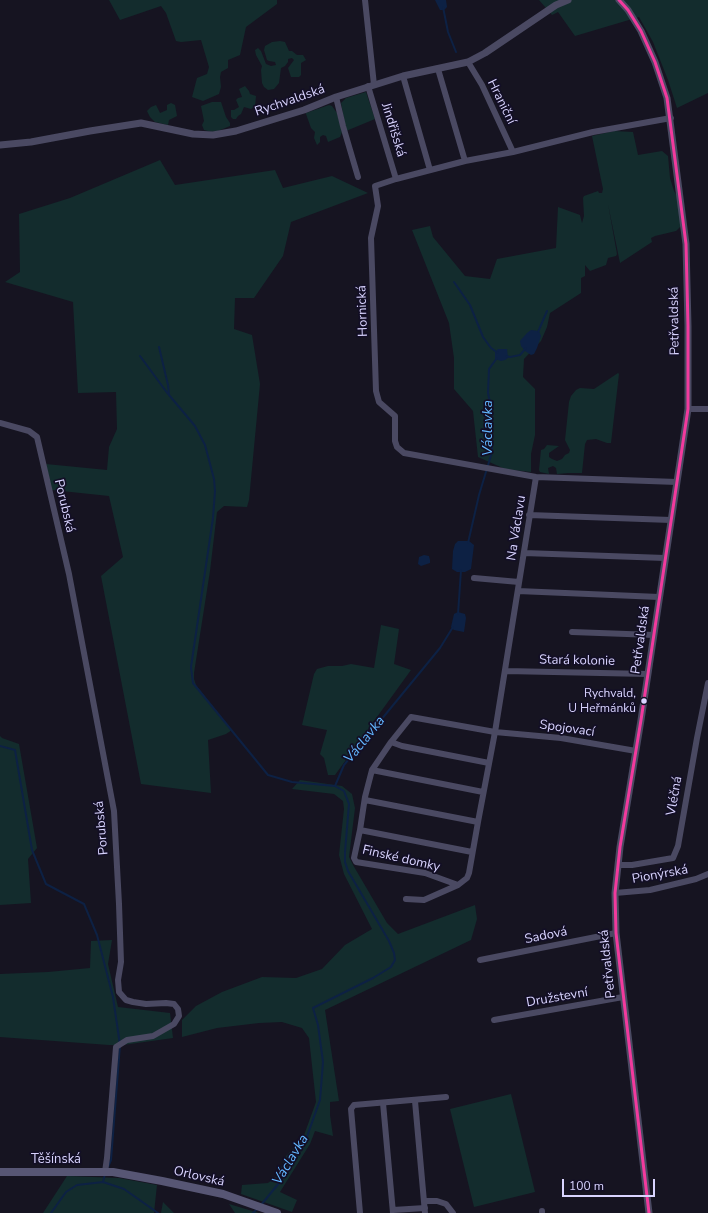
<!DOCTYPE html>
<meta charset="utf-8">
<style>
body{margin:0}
#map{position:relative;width:708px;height:1213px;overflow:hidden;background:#161421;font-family:"Nunito Sans",sans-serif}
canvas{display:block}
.scale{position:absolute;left:562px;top:1179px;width:93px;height:18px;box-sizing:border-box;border:2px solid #d9d4ff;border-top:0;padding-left:5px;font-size:12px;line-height:14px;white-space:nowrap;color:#d9d4ff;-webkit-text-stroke:3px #130f26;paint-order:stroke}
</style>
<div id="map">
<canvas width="708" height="1213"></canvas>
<div class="scale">100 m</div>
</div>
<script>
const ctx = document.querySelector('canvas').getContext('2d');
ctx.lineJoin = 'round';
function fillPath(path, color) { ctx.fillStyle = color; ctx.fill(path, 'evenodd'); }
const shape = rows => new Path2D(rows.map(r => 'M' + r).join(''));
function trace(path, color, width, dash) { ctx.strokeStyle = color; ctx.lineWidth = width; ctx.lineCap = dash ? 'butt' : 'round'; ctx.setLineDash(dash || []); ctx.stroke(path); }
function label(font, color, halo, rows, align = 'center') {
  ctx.font = font + ' "Nunito Sans",sans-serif'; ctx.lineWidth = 3.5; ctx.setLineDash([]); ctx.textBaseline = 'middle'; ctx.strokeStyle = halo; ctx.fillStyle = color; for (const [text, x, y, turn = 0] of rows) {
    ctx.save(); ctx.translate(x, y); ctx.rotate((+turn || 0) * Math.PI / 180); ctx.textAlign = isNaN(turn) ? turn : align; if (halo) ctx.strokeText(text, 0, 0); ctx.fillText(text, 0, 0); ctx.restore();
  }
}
fillPath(shape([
 [109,0,277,0,277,4,246,27,240,55,228,60,228,68,221,72,220,77,221,87,219,94,203,101,192,97,197,78,207,74,209,67,201,40,181,42,176,41,166,13,161,6,120,20],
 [539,0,708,0,708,93,677,108,668,80,653,42,639,17,575,36,558,12,552,15],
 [280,41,285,42,289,51,292,51,297,55,303,55,306,60,301,63,301,75,299,77,291,77,288,68,294,60,292,58,288,59,288,62,285,66,281,68,279,83,274,89,268,90,264,87,262,83,261,70,262,66,256,55,255,50,258,48,261,51,266,64,271,66,276,65,275,62,269,61,267,60,264,50,265,46,272,42],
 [245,86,249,91,250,94,256,96,255,106,251,109,244,107,241,114,238,116,236,119,233,119,231,117,231,110,234,110,239,107,236,100,238,98,242,97,239,89],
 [366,92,375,119,346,131,341,103,346,98],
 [212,102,221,102,226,117,230,123,230,126,218,131,212,132,204,130,202,125,204,121,201,106],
 [171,103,175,105,177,116,169,120,168,125,155,122,150,117,147,111,151,107,156,105,160,113,167,110,167,105],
 [329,105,332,106,337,113,342,132,340,137,328,142,326,136,323,135,320,137,320,142,317,145,314,138,315,132,311,128,306,114,306,113],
 [614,131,633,132,638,155,662,151,668,156,670,178,674,191,677,196,681,226,676,231,655,236,651,238,652,242,620,263,608,204,617,254,616,256,608,258,606,265,590,271,585,265,585,276,581,278,581,293,550,313,547,327,541,341,524,359,523,377,535,389,535,435,531,454,531,472,505,469,478,457,473,411,454,389,454,358,449,323,412,230,430,226,433,237,465,276,490,279,497,259,556,248,558,207,580,215,582,223,584,216,583,198,584,196,598,191,599,193,602,193,603,189,592,136],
 [160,160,175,185,275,170,283,188,332,176,368,193,291,222,283,256,254,298,235,298,234,329,252,335,260,384,249,500,247,507,224,506,217,512,210,571,194,673,194,679,196,685,232,730,226,734,208,740,211,793,141,784,101,576,123,557,109,496,52,490,46,464,107,470,109,447,117,429,116,392,78,393,73,302,5,282,20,272,19,214,70,198],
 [618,373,619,374,611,443,607,443,596,439,587,440,585,444,582,473,568,473,557,474,556,468,553,466,548,468,549,474,540,472,539,470,541,450,544,449,547,445,559,446,549,453,549,457,552,459,557,461,562,459,565,455,569,453,570,450,565,440,569,402,571,396,576,390,580,388,594,389],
 [381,625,399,629,394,664,411,670,335,775,328,775,324,758,320,754,327,730,302,725,314,674,317,669,328,666,342,666,351,664,374,668],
 [0,736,2,738,19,744,37,848,28,859,31,903,0,905],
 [300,780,342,786,352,794,355,808,349,857,353,865,387,923,398,934,475,905,477,919,471,940,325,1010,339,1101,330,1102,330,1115,333,1136,315,1131,310,1144,280,1192,297,1200,292,1212,241,1194,242,1185,268,1183,278,1175,286,1156,303,1138,316,1102,309,1038,302,1028,282,1022,259,1023,217,1028,182,1037,182,1020,196,1006,222,992,262,977,296,978,322,969,345,945,372,929,344,874,339,855,344,809,343,801,334,794,292,789],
 [112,940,108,964,118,1007,170,1013,173,1038,123,1045,109,1045,0,1037,0,974,48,972,90,968,91,941],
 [511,1094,535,1192,474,1207,450,1109],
 [67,1176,119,1178,157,1185,154,1213,43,1213],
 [163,1202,174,1213,161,1213],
 [229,1204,259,1213,235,1213]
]), '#132c2d');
fillPath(shape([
 [435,0,446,0,447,7,444,10,440,10],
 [531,330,539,331,541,336,537,348,534,354,531,355,525,351,521,346,520,341,527,333],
 [498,349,507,349,508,358,505,360,501,361,495,359,495,352],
 [458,541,469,541,474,545,471,569,465,572,457,572,452,569,453,551,455,544],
 [424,555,429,556,430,560,430,563,421,566,418,564,419,557],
 [458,612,465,614,466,618,464,632,454,630,451,627,454,614]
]), '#0d2144');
trace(shape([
 [443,7,448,32,456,52],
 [454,282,470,305,483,337,491,348,498,353],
 [538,332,547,311],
 [159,347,168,385,169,395,195,426,205,445,214,479,215,491,213,518,191,667,193,683,268,775,292,782,335,786],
 [140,356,168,394],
 [506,356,510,357,520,355,526,348],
 [468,543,479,495,492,452,492,413,488,393,489,369,497,358],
 [458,614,461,570],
 [0,746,15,750,32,850,46,884,84,904,97,935,113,997,120,1045,111,1160,108,1167],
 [103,1182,105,1174],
 [261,1205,279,1183,305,1142,320,1100,323,1062,318,1025,313,1008,373,978,391,967,395,960,394,953,389,941,348,871,345,862,345,852,349,804,344,791,335,786,344,765,440,648,453,627],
 [51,1213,66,1192,77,1185,103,1182,124,1189,158,1213],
 [253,1213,258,1208]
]), '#0d2144', 2);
trace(shape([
 [365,0,374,85],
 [468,62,482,85,513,152],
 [438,69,465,161],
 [403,76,430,170],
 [368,86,396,179],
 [336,97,343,126,358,177],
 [671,118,593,132,513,152,465,161,396,179,375,186,378,206,371,238,376,391,379,402,395,416,395,441,397,447,404,453,536,477,677,482],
 [688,409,708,409],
 [0,423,29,431,37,437,69,574,114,811,119,904,121,962,118,980,119,992,126,1000,133,1002,146,1004,166,1003,174,1004,178,1009,179,1016,174,1024,153,1036,127,1040,116,1047,107,1158,105,1172],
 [529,515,671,520],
 [524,553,665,558],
 [474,578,519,582],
 [518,591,659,597],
 [572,632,654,635],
 [506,671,648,674],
 [391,742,402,746,489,763],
 [372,770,483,792],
 [365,800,478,822],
 [360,830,354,858,356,862,425,873,458,885,467,878,469,873,478,822,495,732,536,477],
 [472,852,360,830,365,797,372,770,391,742,411,717,495,732,561,738,636,751],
 [618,865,632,865,673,858,678,846,697,738,708,683],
 [615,893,650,890,696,879,708,874],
 [406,899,424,900,458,885],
 [480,960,616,933],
 [494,1020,623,997],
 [415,1101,425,1213],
 [383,1103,393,1213],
 [424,1201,437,1201,446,1204,453,1213],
 [393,1210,425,1208],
 [542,1211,542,1213],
 [360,1213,351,1109,354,1105,446,1097]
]), '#4a4962', 6);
trace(shape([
 [619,0,628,10,641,31,655,62,667,98,686,244,688,326,688,409,641,720,620,847,615,893,616,933,649,1213],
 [0,145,31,142,90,131,141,123,193,134,213,135,236,131,304,110,336,97,403,76,468,62,485,53,556,5,568,0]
]), '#4a4962', 7);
trace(shape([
 [0,1172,113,1172,162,1181,223,1194,277,1213]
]), '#575674', 8);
trace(shape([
 [619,0,628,10,641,31,655,62,667,98,686,244,688,326,688,409,641,720,620,847,615,893,616,933,649,1213]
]), '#f13a9d', 3);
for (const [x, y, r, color] of [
 [644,701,3.5,"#d9d4ff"]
]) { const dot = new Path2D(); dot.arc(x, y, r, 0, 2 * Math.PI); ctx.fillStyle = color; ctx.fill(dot); trace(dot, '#130f26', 1.5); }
label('12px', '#d9d4ff', '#130f26', [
 ["Rychvald,",636,694],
 ["U Heřmánků",636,709]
], 'right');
label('13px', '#d9d4ff', '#130f26', [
 ["Rychvaldská",290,101,-19],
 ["Hraniční",501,102,64],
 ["Jindřišská",393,130,73],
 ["Hornická",363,311,-92],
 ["Petřvaldská",675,321,-91],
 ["Porubská",64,506,77],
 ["Na Václavu",517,528,-81],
 ["Petřvaldská",641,640,-82],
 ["Stará kolonie",577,661,1],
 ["Spojovací",567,729,8],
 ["Vléčná",675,796,-80],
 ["Porubská",102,828,-95],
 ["Finské domky",401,859,13],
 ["Pionýrská",660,875,-10],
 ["Sadová",546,936,-11],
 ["Petřvaldská",608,964,-96],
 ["Družstevní",557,998,-10],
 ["Těšínská",56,1160],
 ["Orlovská",199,1177,13]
]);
label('italic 14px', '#62b6ff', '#130f26', [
 ["Václavka",489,428,-90],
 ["Václavka",365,740,-51],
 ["Václavka",291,1160,-59]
]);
</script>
